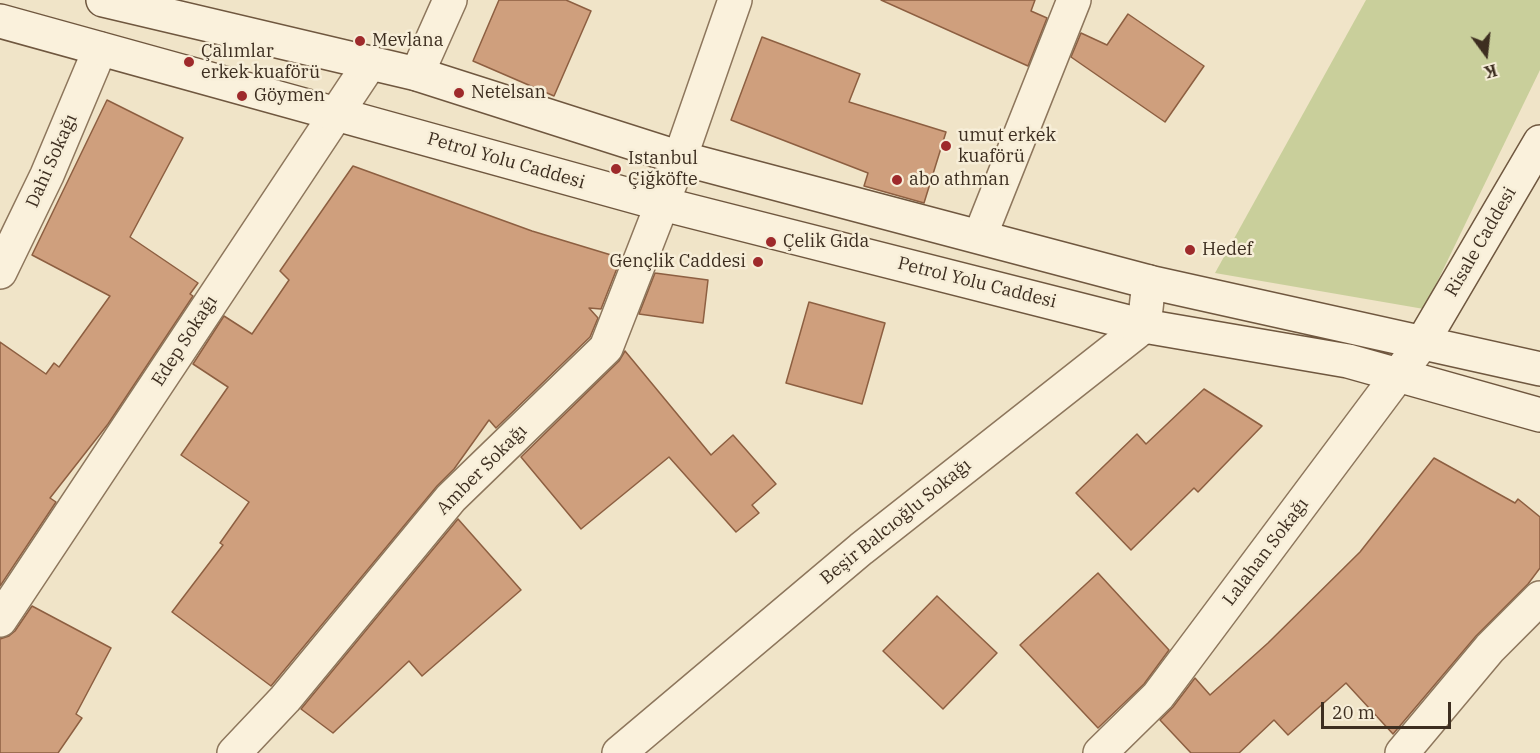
<!DOCTYPE html>
<meta charset="utf-8">
<style>
body{margin:0}
#map{position:relative;width:1540px;height:753px;overflow:hidden;background:#f0e4c8;font-family:"IBM Plex Serif",serif}
canvas{display:block}
.north{position:absolute;left:1456px;top:24px;width:60px;height:60px;-webkit-text-stroke:4px #f7eed8;paint-order:stroke;rotate:165deg;font-size:16px;font-weight:700;line-height:24px;text-align:center;color:#3d2e20}
.north::after{content:'';display:block;margin:auto;width:21px;height:27px;background:#3d2e20;clip-path:polygon(50% 0,100% 100%,50% 72%,0 100%)}
.scale{position:absolute;left:1321px;top:702px;width:130px;height:27px;box-sizing:border-box;border:3px solid #3d2e20;border-top:0;padding-left:8px;font-size:18px;line-height:21px;white-space:nowrap;color:#3d2e20;-webkit-text-stroke:4px #f7eed8;paint-order:stroke}
</style>
<div id="map">
<canvas width="1540" height="753"></canvas>
<div class="north">K</div>
<div class="scale">20 m</div>
</div>
<script>
const ctx = document.querySelector('canvas').getContext('2d');
ctx.lineJoin = 'round';
function fillPath(path, color) { ctx.fillStyle = color; ctx.fill(path, 'evenodd'); }
const shape = rows => new Path2D(rows.map(r => 'M' + r).join(''));
function trace(path, color, width, dash) { ctx.strokeStyle = color; ctx.lineWidth = width; ctx.lineCap = dash ? 'butt' : 'round'; ctx.setLineDash(dash || []); ctx.stroke(path); }
function label(font, color, halo, rows, align = 'center') {
  ctx.font = font + ' "IBM Plex Serif",serif'; ctx.lineWidth = 5; ctx.setLineDash([]); ctx.textBaseline = 'middle'; ctx.strokeStyle = halo; ctx.fillStyle = color; for (const [text, x, y, turn = 0] of rows) {
    ctx.save(); ctx.translate(x, y); ctx.rotate((+turn || 0) * Math.PI / 180); ctx.textAlign = isNaN(turn) ? turn : align; if (halo) ctx.strokeText(text, 0, 0); ctx.fillText(text, 0, 0); ctx.restore();
  }
}
fillPath(shape([
 [1366,0,1540,0,1540,70,1424,309,1215,273]
]), '#c9cf9b');
const building = shape([
 [499,0,566,0,591,11,554,96,473,61,499,0],
 [881,0,1035,0,1031,11,1047,18,1028,66,881,0],
 [1128,14,1204,66,1165,122,1071,57,1081,33,1107,45,1128,14],
 [762,37,860,74,849,102,946,132,924,203,864,186,868,173,731,120,762,37],
 [107,100,183,138,130,237,198,283,190,294,193,296,108,424,50,498,56,502,0,586,0,342,46,374,54,363,59,367,110,296,32,255,107,100],
 [353,166,532,231,621,258,601,309,589,308,598,318,590,337,496,428,489,420,454,469,437,486,271,686,172,612,223,545,220,543,249,502,181,455,228,387,193,364,224,316,252,334,289,280,280,271,353,166],
 [655,273,708,280,703,323,639,314,655,273],
 [809,302,885,323,862,404,786,383,809,302],
 [625,351,711,455,733,435,776,484,752,505,759,513,736,532,669,457,581,529,521,457,619,361,625,351],
 [1204,389,1262,426,1198,492,1194,488,1131,550,1076,493,1137,434,1146,444,1204,389],
 [1434,458,1515,503,1518,499,1540,517,1540,568,1528,584,1476,636,1393,734,1346,683,1288,735,1274,720,1239,753,1191,753,1160,720,1173,707,1195,678,1210,695,1268,643,1360,552,1434,458],
 [458,519,521,590,422,676,409,661,333,733,301,709,458,519],
 [1098,573,1169,650,1144,684,1098,728,1020,645,1098,573],
 [937,596,997,653,943,709,883,651,937,596],
 [32,606,111,648,76,714,82,718,58,753,0,753,0,639,9,636,15,631,32,606]
]);
fillPath(building, '#cf9f7d');
trace(building, '#8d5f41', 1.5);
const street = shape([
 [417,74,450,0],
 [980,236,1074,0],
 [0,272,47,175,100,49],
 [0,620,370,63],
 [234,753,285,699,451,498,606,348,680,158,735,0],
 [619,753,861,549,1144,326,1149,282],
 [1100,753,1158,696,1422,343],
 [1402,753,1490,648,1540,598]
]);
const secondary = shape([
 [103,0,417,74,680,158,1149,282,1540,369],
 [0,21,647,200,1144,326,1348,361,1540,415],
 [1422,343,1540,142]
]);
trace(street, '#8d765c', 36);
trace(secondary, '#6f573f', 36);
trace(street, '#faf1dc', 33);
trace(secondary, '#faf1dc', 33);
for (const [x, y, r, color] of [
 [360,41,6,"#9e2a2b"],
 [189,62,6,"#9e2a2b"],
 [459,93,6,"#9e2a2b"],
 [242,96,6,"#9e2a2b"],
 [946,146,6,"#9e2a2b"],
 [616,169,6,"#9e2a2b"],
 [897,180,6,"#9e2a2b"],
 [771,242,6,"#9e2a2b"],
 [1190,250,6,"#9e2a2b"],
 [758,262,6,"#9e2a2b"]
]) { const dot = new Path2D(); dot.arc(x, y, r, 0, 2 * Math.PI); ctx.fillStyle = color; ctx.fill(dot); trace(dot, '#f7eed8', 2); }
label('18px', '#3d2e20', '#f7eed8', [
 ["Mevlana",372,41],
 ["Çalımlar",201,52],
 ["erkek kuaförü",201,73],
 ["Netelsan",471,93],
 ["Göymen",254,96],
 ["umut erkek",958,136],
 ["kuaförü",958,157],
 ["Istanbul",628,159],
 ["Çiğköfte",628,180],
 ["abo athman",909,180],
 ["Çelik Gıda",783,242],
 ["Hedef",1202,250],
 ["Gençlik Caddesi",746,262,"right"]
], 'left');
label('18px', '#3d2e20', '#f7eed8', [
 ["Dahi Sokağı",52,161,-66],
 ["Petrol Yolu Caddesi",506,161,16],
 ["Risale Caddesi",1481,242,-60],
 ["Petrol Yolu Caddesi",977,283,14],
 ["Edep Sokağı",185,341,-57],
 ["Amber Sokağı",482,470,-45],
 ["Beşir Balcıoğlu Sokağı",896,522,-39],
 ["Lalahan Sokağı",1266,552,-53]
]);
</script>
